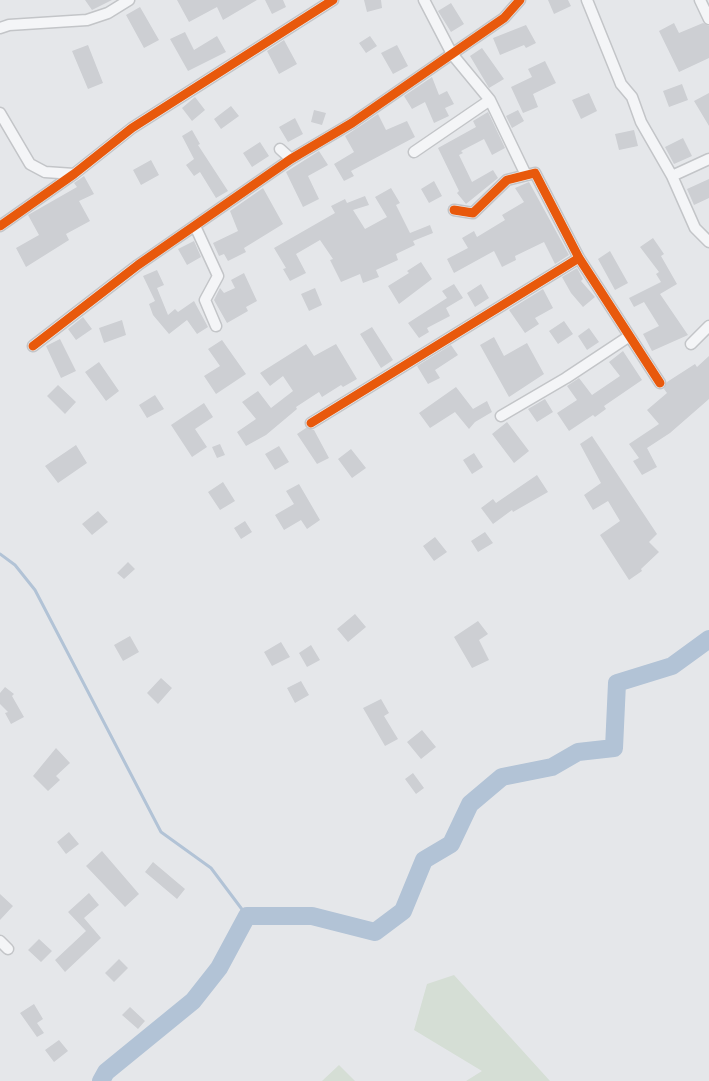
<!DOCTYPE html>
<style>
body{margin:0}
canvas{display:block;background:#e5e7ea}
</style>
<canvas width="709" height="1081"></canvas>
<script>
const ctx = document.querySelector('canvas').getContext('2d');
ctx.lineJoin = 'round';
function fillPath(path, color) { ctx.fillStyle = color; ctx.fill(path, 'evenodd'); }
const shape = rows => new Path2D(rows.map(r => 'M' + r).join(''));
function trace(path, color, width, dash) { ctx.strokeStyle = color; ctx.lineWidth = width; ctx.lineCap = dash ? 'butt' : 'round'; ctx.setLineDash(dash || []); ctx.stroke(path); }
fillPath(shape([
 [454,975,550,1081,466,1081,482,1071,414,1030,427,984],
 [339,1065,355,1081,322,1081]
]), '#d5ded5');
trace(shape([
 [0,554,15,565,35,590,161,832,211,868,247,916]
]), '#b2c3d6', 3);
trace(shape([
 [101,1081,106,1072,193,1001,219,968,247,916,312,916,375,932,403,911,424,860,451,844,470,804,502,777,552,767,578,752,614,748,617,683,672,666,709,639]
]), '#b2c3d6', 18);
fillPath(shape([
 [85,0,112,0,92,10],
 [177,0,257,0,223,20,217,7,189,22],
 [265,0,283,0,286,7,272,14],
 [364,0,381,0,382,8,367,12],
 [548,0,568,0,571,6,554,14],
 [451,3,464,24,451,32,438,11],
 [140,7,159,40,144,48,126,15],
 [674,23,679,33,703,23,709,26,709,58,679,72,659,31],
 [526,25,536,43,526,48,524,45,500,55,493,38],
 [185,32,194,50,217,36,226,52,188,71,170,39],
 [370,36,377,46,366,53,359,43],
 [284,40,297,64,279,74,267,51],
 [88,45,103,83,88,89,72,51],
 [397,45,408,66,393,74,381,53],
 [482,48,504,79,489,88,470,56],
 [545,61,556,83,533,94,538,107,523,113,511,87,532,77,528,69],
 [432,77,439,95,447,91,454,104,445,108,449,116,434,123,425,102,412,109,404,96],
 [682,84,688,100,669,107,663,91],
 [589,93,597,111,581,119,572,100],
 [709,93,709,126,694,101],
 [195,97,205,110,192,121,182,108],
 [231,106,239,116,221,129,214,119],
 [314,110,326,113,322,125,311,122],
 [518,110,524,121,512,128,506,116],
 [488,112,505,148,492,155,484,139,461,151,463,153,459,155,472,182,493,170,498,178,466,204,457,193,459,191,438,148,476,127,473,121],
 [378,114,386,130,407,121,415,137,351,171,354,176,344,181,334,164,354,152,345,136],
 [295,118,303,134,288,142,279,127],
 [192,130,200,144,198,145,228,191,216,198,200,172,194,176,186,165,194,159,182,136],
 [634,130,638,146,619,150,615,134],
 [683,138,692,156,674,164,665,147],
 [260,142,269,156,252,167,243,153],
 [319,151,328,165,308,176,319,199,303,207,286,172],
 [151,160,159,175,141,185,133,170],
 [84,176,94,194,79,201,90,221,66,234,69,240,26,267,16,248,39,235,28,215,77,187,74,183],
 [709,179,709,198,694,205,687,189],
 [434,181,442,196,429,203,421,189],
 [529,182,569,255,555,264,544,242,515,256,516,260,502,267,494,251,454,273,447,259,468,248,462,238,474,231,477,237,505,220,502,215,524,202,515,188],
 [263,188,283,224,244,248,246,252,228,261,224,254,219,256,213,243,238,231,230,211],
 [391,188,400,203,396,205,410,233,430,225,433,233,413,241,415,245,396,254,398,260,376,270,379,277,363,283,360,274,341,282,330,260,333,259,320,240,296,254,306,273,290,281,283,269,286,268,274,248,335,213,331,206,345,199,347,203,365,196,369,205,353,210,365,229,387,217,375,197],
 [653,238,664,254,661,256,677,284,660,294,688,335,652,351,643,334,659,326,644,302,634,307,629,298,661,282,656,274,659,272,640,247],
 [194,241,201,257,187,265,178,249],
 [610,251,628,283,615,290,598,259],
 [421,262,432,279,399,304,388,286,409,273,407,271],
 [577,268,583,279,581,281,595,297,583,307,571,293,562,277],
 [157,270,164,285,157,288,168,315,175,309,178,312,194,301,208,327,197,334,187,320,169,334,153,315,149,304,155,301,143,276],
 [244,273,257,301,246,307,248,311,227,323,214,300,220,288,224,293,235,288,231,280],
 [454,284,463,298,446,308,450,316,427,328,429,332,419,338,408,323,447,298,442,291],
 [481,284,489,298,475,307,467,293],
 [315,288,322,305,309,311,301,294],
 [543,289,553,308,535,318,539,324,525,333,509,310],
 [83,317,92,329,76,340,68,329],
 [122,320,126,335,104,343,99,328],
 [564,321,573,334,558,344,549,331],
 [372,327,393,360,381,368,360,334],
 [589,328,599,342,587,350,578,336],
 [494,337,504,356,527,343,544,374,509,397,480,345],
 [60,339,76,371,61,378,46,346],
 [222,340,246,374,216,394,204,376,220,366,208,349],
 [306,344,314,356,336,344,357,379,343,387,341,385,322,397,319,392,296,407,297,409,266,435,246,446,237,432,256,419,242,402,258,391,271,408,293,391,283,376,270,386,260,373],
 [451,345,458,355,435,370,440,378,428,384,417,366],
 [623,351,642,380,604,406,606,409,595,417,593,415,569,431,557,413,577,400,567,386,579,378,592,395,620,376,609,362],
 [709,356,709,399,670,433,647,448,657,467,642,475,633,461,639,458,629,444,659,424,647,410,667,393,664,389,667,382,695,364,697,367],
 [99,362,119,391,106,401,85,372],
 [58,385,76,402,65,414,47,396],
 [456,387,473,409,487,401,492,412,475,422,469,429,455,412,430,428,419,413],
 [155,395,164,409,147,418,139,405],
 [545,399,553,412,537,422,528,409],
 [204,403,213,417,195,429,207,447,192,457,171,425],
 [507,422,529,451,514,463,492,434],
 [306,428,314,430,329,458,317,464,297,434],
 [592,436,657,534,649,542,659,552,641,569,642,571,629,580,600,535,620,521,608,501,593,510,584,495,601,483,580,444],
 [220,444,225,455,217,458,212,447],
 [76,445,87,463,58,483,45,466],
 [279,446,289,462,275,470,265,454],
 [351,449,366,468,352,478,338,459],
 [474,453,483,467,472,474,463,460],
 [537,475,548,492,513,512,512,510,493,524,481,508,493,499,496,503],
 [223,482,235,501,220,510,208,492],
 [299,484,320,520,307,529,301,520,284,530,275,515,294,504,286,491],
 [98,511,108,522,92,535,82,524],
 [245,521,252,532,241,539,234,528],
 [485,532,493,543,478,552,471,541],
 [435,537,447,552,434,561,423,546],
 [128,562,135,569,124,579,117,573],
 [355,614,366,627,348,642,337,629],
 [478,621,488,634,479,640,489,660,472,668,454,637],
 [130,636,139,652,123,661,114,645],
 [281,642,290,657,272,666,264,652],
 [311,645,320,660,307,667,299,653],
 [161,678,172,688,158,704,147,693],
 [301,681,309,695,295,703,287,688],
 [5,687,14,694,12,696,24,717,11,724,5,713,8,712,0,704,0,693],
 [381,699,389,713,384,716,398,739,385,746,363,708],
 [422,730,436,747,421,759,407,742],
 [56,748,70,763,56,776,60,780,48,791,33,776],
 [413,773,424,788,416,794,405,779],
 [69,832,79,844,66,854,57,842],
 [102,851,139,894,125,907,86,866],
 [153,862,185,889,177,899,145,872],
 [89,893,99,905,84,918,101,938,65,972,55,960,86,931,68,912],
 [0,894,13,906,0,920],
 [39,939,52,951,41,962,28,950],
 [119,959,128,968,114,982,105,973],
 [34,1004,43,1019,37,1023,44,1033,37,1037,20,1013],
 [130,1007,145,1021,138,1029,122,1015],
 [59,1040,68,1051,54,1062,45,1050]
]), '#cdcfd3');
const street = shape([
 [424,0,452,54,490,100,526,175],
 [587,0,621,84,632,97,641,122,672,176,695,228,709,242],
 [700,0,709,19],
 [0,28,9,25,87,20,108,13,129,0],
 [0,113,30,164,45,172,74,174],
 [280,149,291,159],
 [414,152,490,100],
 [672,176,709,159],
 [454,210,473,213,507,180,535,173,579,258,660,383],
 [0,226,74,174,132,128,333,0],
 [195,226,218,276,205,300,216,326],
 [691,344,709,326],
 [33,346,138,265,291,159,352,123,504,18,520,0],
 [501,416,566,378,628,337],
 [311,423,579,258],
 [0,941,8,949]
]);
trace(street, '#c3c5c8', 13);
trace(street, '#f4f5f7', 10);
trace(shape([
 [454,210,473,213,507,180,535,173,579,258,660,383],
 [0,226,74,174,132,128,333,0],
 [33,346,138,265,291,159,352,123,504,18,520,0],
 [311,423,579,258]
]), '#e8590c', 9);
</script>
